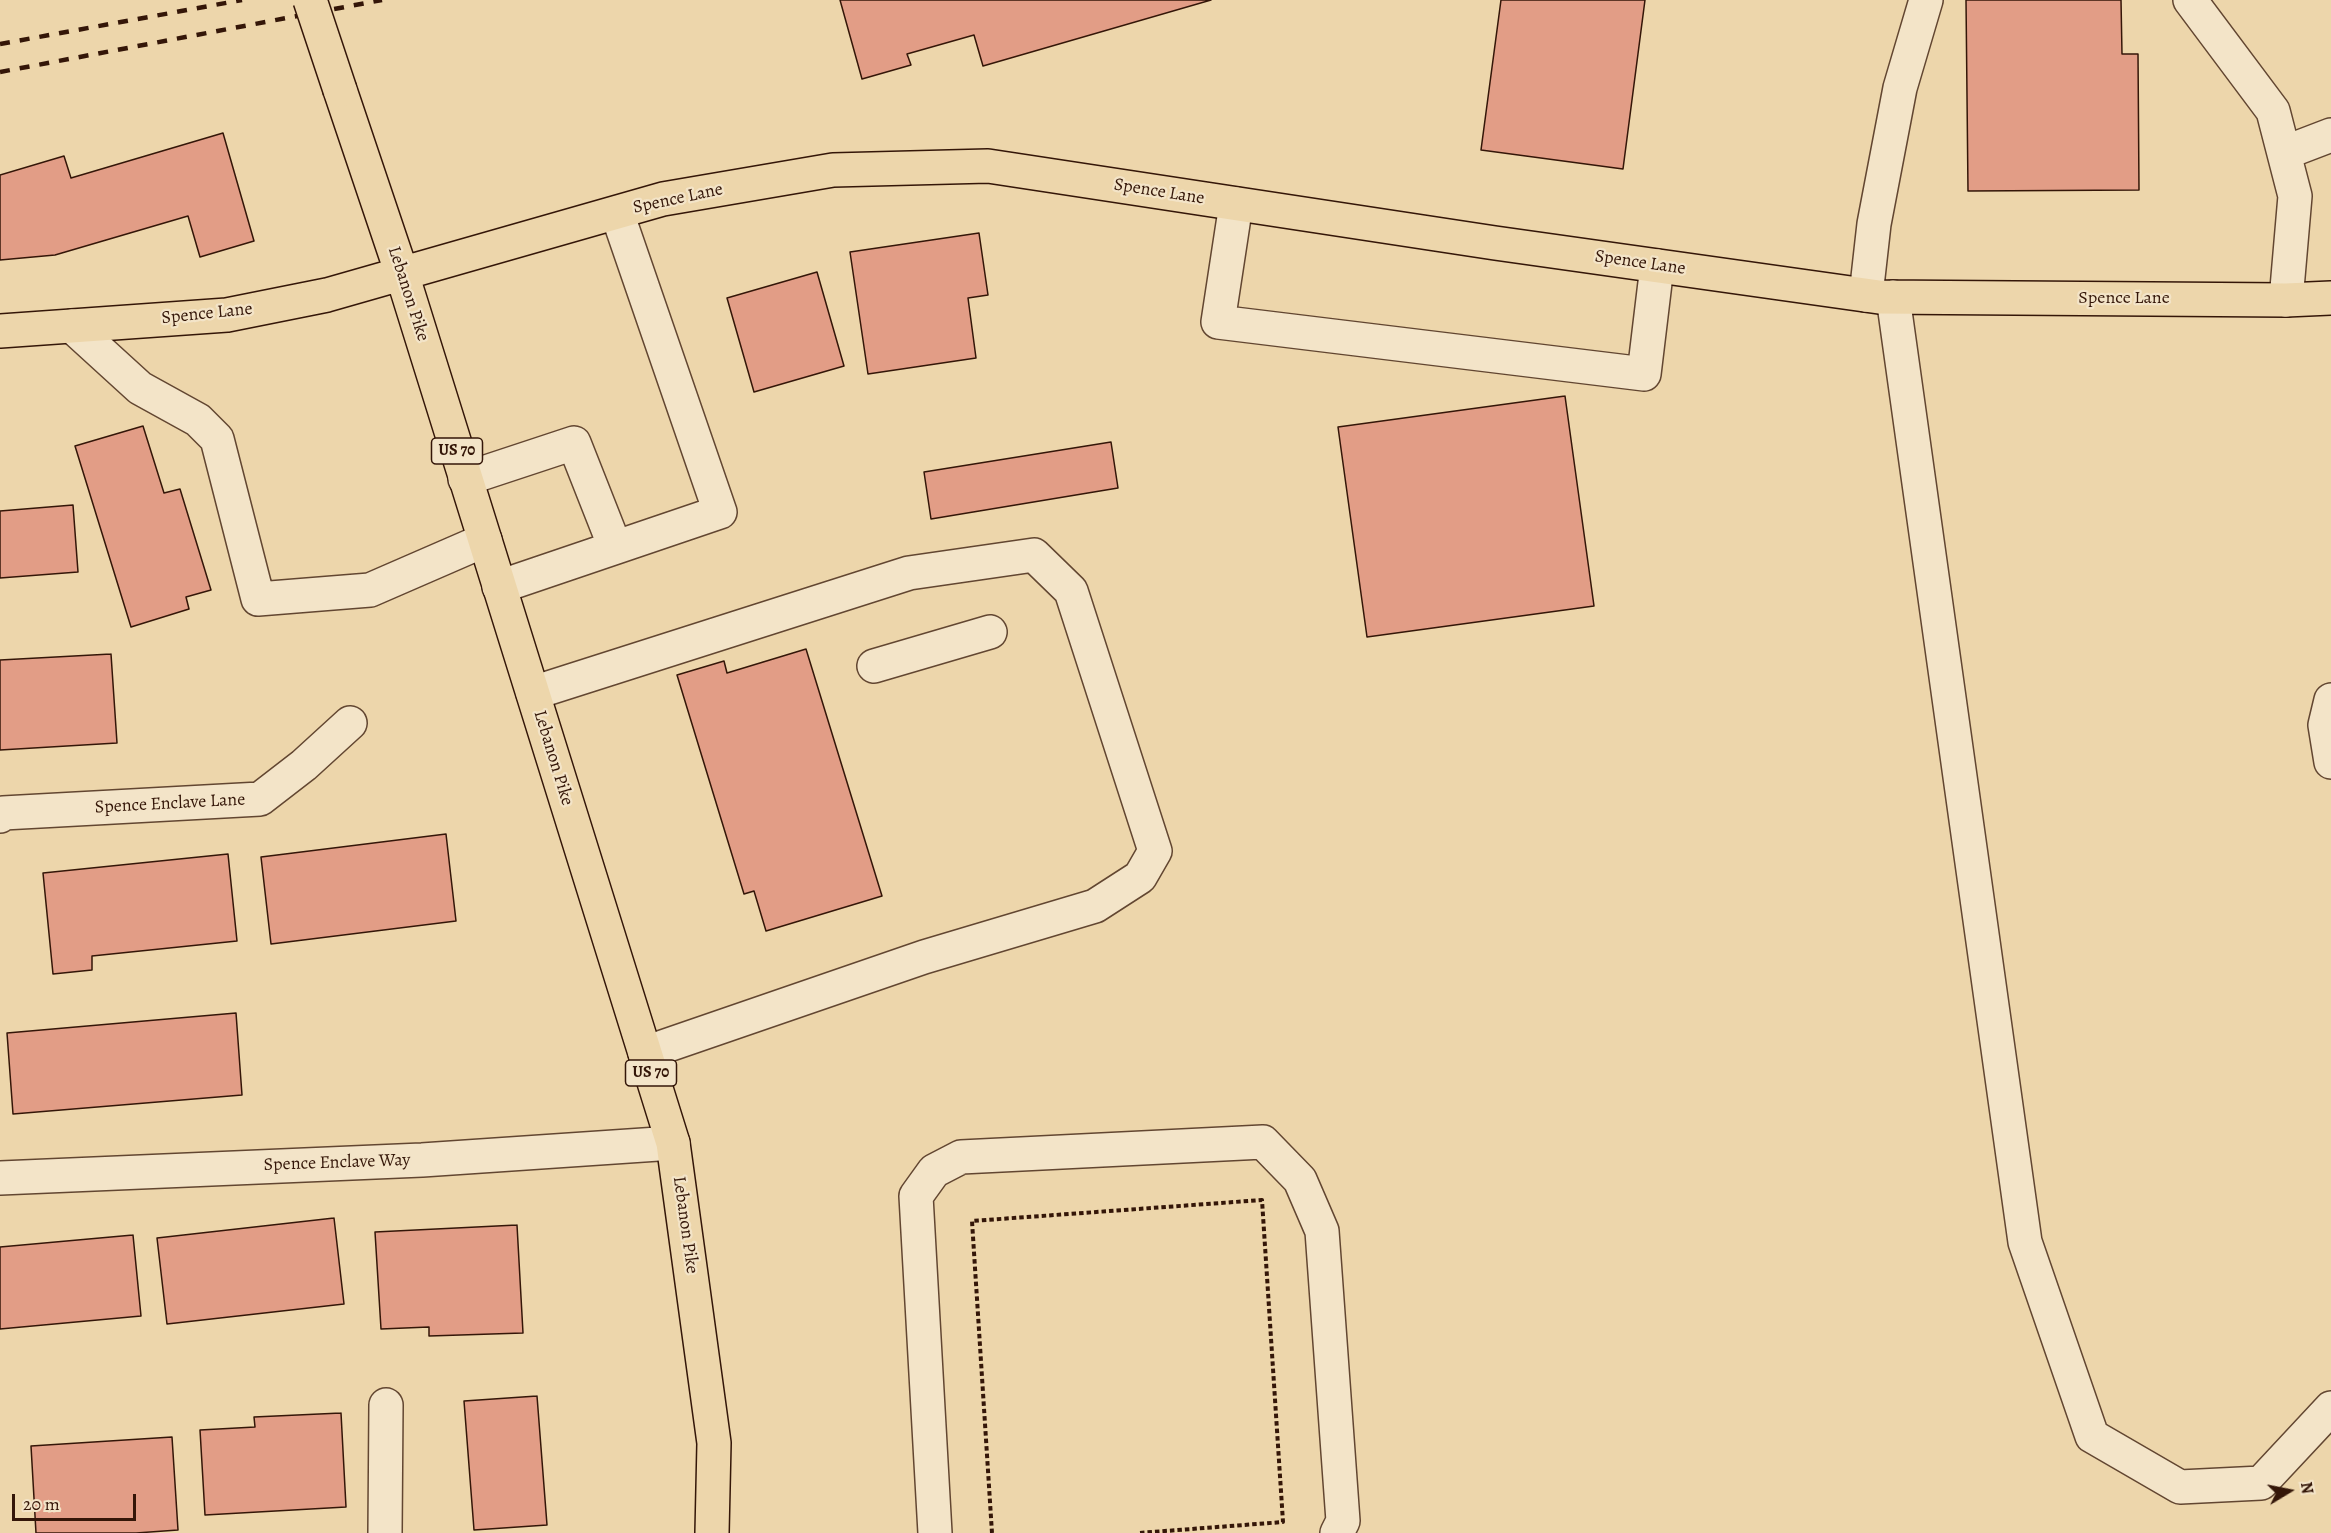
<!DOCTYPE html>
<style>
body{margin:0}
#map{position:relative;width:2331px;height:1533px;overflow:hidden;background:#edd6ab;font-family:Alegreya,serif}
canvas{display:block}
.north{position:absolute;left:2259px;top:1461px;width:60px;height:60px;-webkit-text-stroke:4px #f3e4c8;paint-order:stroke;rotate:80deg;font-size:16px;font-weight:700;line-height:24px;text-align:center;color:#341608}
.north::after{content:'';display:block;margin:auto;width:21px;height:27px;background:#341608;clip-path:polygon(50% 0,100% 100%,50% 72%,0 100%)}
.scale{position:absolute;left:12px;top:1494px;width:124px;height:27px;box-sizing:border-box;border:3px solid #341608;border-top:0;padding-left:8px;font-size:18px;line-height:21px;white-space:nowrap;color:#341608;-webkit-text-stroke:4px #f3e4c8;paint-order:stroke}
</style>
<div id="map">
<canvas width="2331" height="1533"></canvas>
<div class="north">N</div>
<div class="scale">20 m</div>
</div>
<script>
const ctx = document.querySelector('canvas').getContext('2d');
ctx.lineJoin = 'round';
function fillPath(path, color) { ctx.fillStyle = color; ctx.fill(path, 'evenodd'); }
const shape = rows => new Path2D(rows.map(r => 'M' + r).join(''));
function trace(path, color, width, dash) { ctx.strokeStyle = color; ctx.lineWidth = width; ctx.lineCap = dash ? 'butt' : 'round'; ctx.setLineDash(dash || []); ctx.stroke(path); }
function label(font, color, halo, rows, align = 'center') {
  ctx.font = font + ' Alegreya,serif'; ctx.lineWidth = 4.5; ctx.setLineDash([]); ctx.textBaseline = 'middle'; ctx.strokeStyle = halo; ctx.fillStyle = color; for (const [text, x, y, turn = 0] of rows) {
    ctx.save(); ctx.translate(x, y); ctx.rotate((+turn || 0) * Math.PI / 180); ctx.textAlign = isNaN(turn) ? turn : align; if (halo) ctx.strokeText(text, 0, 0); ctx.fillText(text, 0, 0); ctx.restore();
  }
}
const building = shape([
 [840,0,1211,0,983,66,974,35,907,54,911,65,862,79,840,0],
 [1501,0,1645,0,1623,169,1481,150,1501,0],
 [1966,0,2121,0,2122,54,2138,54,2139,190,1968,191,1966,0],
 [223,133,254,241,200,257,188,216,55,255,0,260,0,175,64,156,71,178,223,133],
 [979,233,988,295,968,298,976,358,868,374,850,252,979,233],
 [817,272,844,366,754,392,727,298,817,272],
 [1565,396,1594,606,1367,637,1338,427,1565,396],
 [143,426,164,493,180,489,211,590,186,597,189,609,131,627,75,446,143,426],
 [1111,442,1118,488,931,519,924,472,1111,442],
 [73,505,78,572,0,578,0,511,73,505],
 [806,649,882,896,766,931,754,891,744,894,677,675,724,661,727,673,806,649],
 [111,654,117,743,0,750,0,660,111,654],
 [446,834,456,921,271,944,261,857,446,834],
 [228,854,237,941,92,956,92,970,53,974,43,873,228,854],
 [236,1013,242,1095,13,1114,7,1033,236,1013],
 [334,1218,344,1304,167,1324,157,1238,334,1218],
 [517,1225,523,1333,429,1336,429,1327,381,1329,375,1232,517,1225],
 [133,1235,141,1316,0,1329,0,1247,133,1235],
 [537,1396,547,1525,474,1530,464,1401,537,1396],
 [341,1413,346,1507,205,1515,200,1430,255,1427,254,1417,341,1413],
 [172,1437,178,1530,136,1533,36,1533,31,1446,172,1437]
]);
fillPath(building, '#e29d86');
trace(building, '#341608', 1.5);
const minor = shape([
 [2190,0,2273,111,2295,196,2286,300],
 [2284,153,2331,135],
 [1236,204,1218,322,1644,374,1657,266],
 [1866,295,1874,224,1900,88,1926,0],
 [1893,297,2025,1242,2092,1436,2180,1487,2261,1483,2331,1408],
 [72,326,140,388,198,420,217,439,258,599,370,590,485,540],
 [465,479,574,443,615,547],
 [499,587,720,512,617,213],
 [874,666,990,632],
 [533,693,909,573,1034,555,1071,591,1155,851,1140,877,1095,906,924,957,645,1053],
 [2331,700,2325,725,2331,762],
 [0,816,3,813,260,799,304,765,350,723],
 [0,1178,422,1160,673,1143],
 [385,1533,386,1405],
 [935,1533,916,1196,934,1171,961,1157,1263,1142,1300,1180,1322,1231,1343,1521,1337,1533]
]);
const major = shape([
 [340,90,402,274,673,1143,714,1443,712,1533],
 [0,331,227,315,327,295,663,199,833,170,988,166,1495,243,1879,297,2286,300,2331,298]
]);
trace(minor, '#624631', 36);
trace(major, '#341608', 36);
trace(shape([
 [992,1533,972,1221,1262,1200,1283,1522,1139,1533]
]), '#341608', 4, [4.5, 3]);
trace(minor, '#f3e4c8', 33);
trace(major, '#edd6ab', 33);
trace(shape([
 [0,44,242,0],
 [0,72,382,0]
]), '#341608', 4.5, [10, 10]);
const majorBridge = shape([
 [310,0,340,90]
]);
trace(majorBridge, '#341608', 36, []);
trace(majorBridge, '#edd6ab', 33);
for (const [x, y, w] of [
 [457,451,51],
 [651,1073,51]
]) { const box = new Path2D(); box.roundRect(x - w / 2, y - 13, w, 26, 4.5); ctx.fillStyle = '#f3e4c8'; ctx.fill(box); trace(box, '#341608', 1.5); }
label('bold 16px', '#341608', null, [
 ["US 70",457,451],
 ["US 70",651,1073]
]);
label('18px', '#341608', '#f3e4c8', [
 ["Spence Lane",1159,192,9],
 ["Spence Lane",678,199,-12],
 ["Spence Lane",1640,263,8],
 ["Lebanon Pike",408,294,72],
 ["Spence Lane",2124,299],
 ["Spence Lane",207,314,-6],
 ["Lebanon Pike",553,758,73],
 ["Spence Enclave Lane",170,804,-3],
 ["Spence Enclave Way",337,1163,-2],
 ["Lebanon Pike",685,1225,82]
]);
</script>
